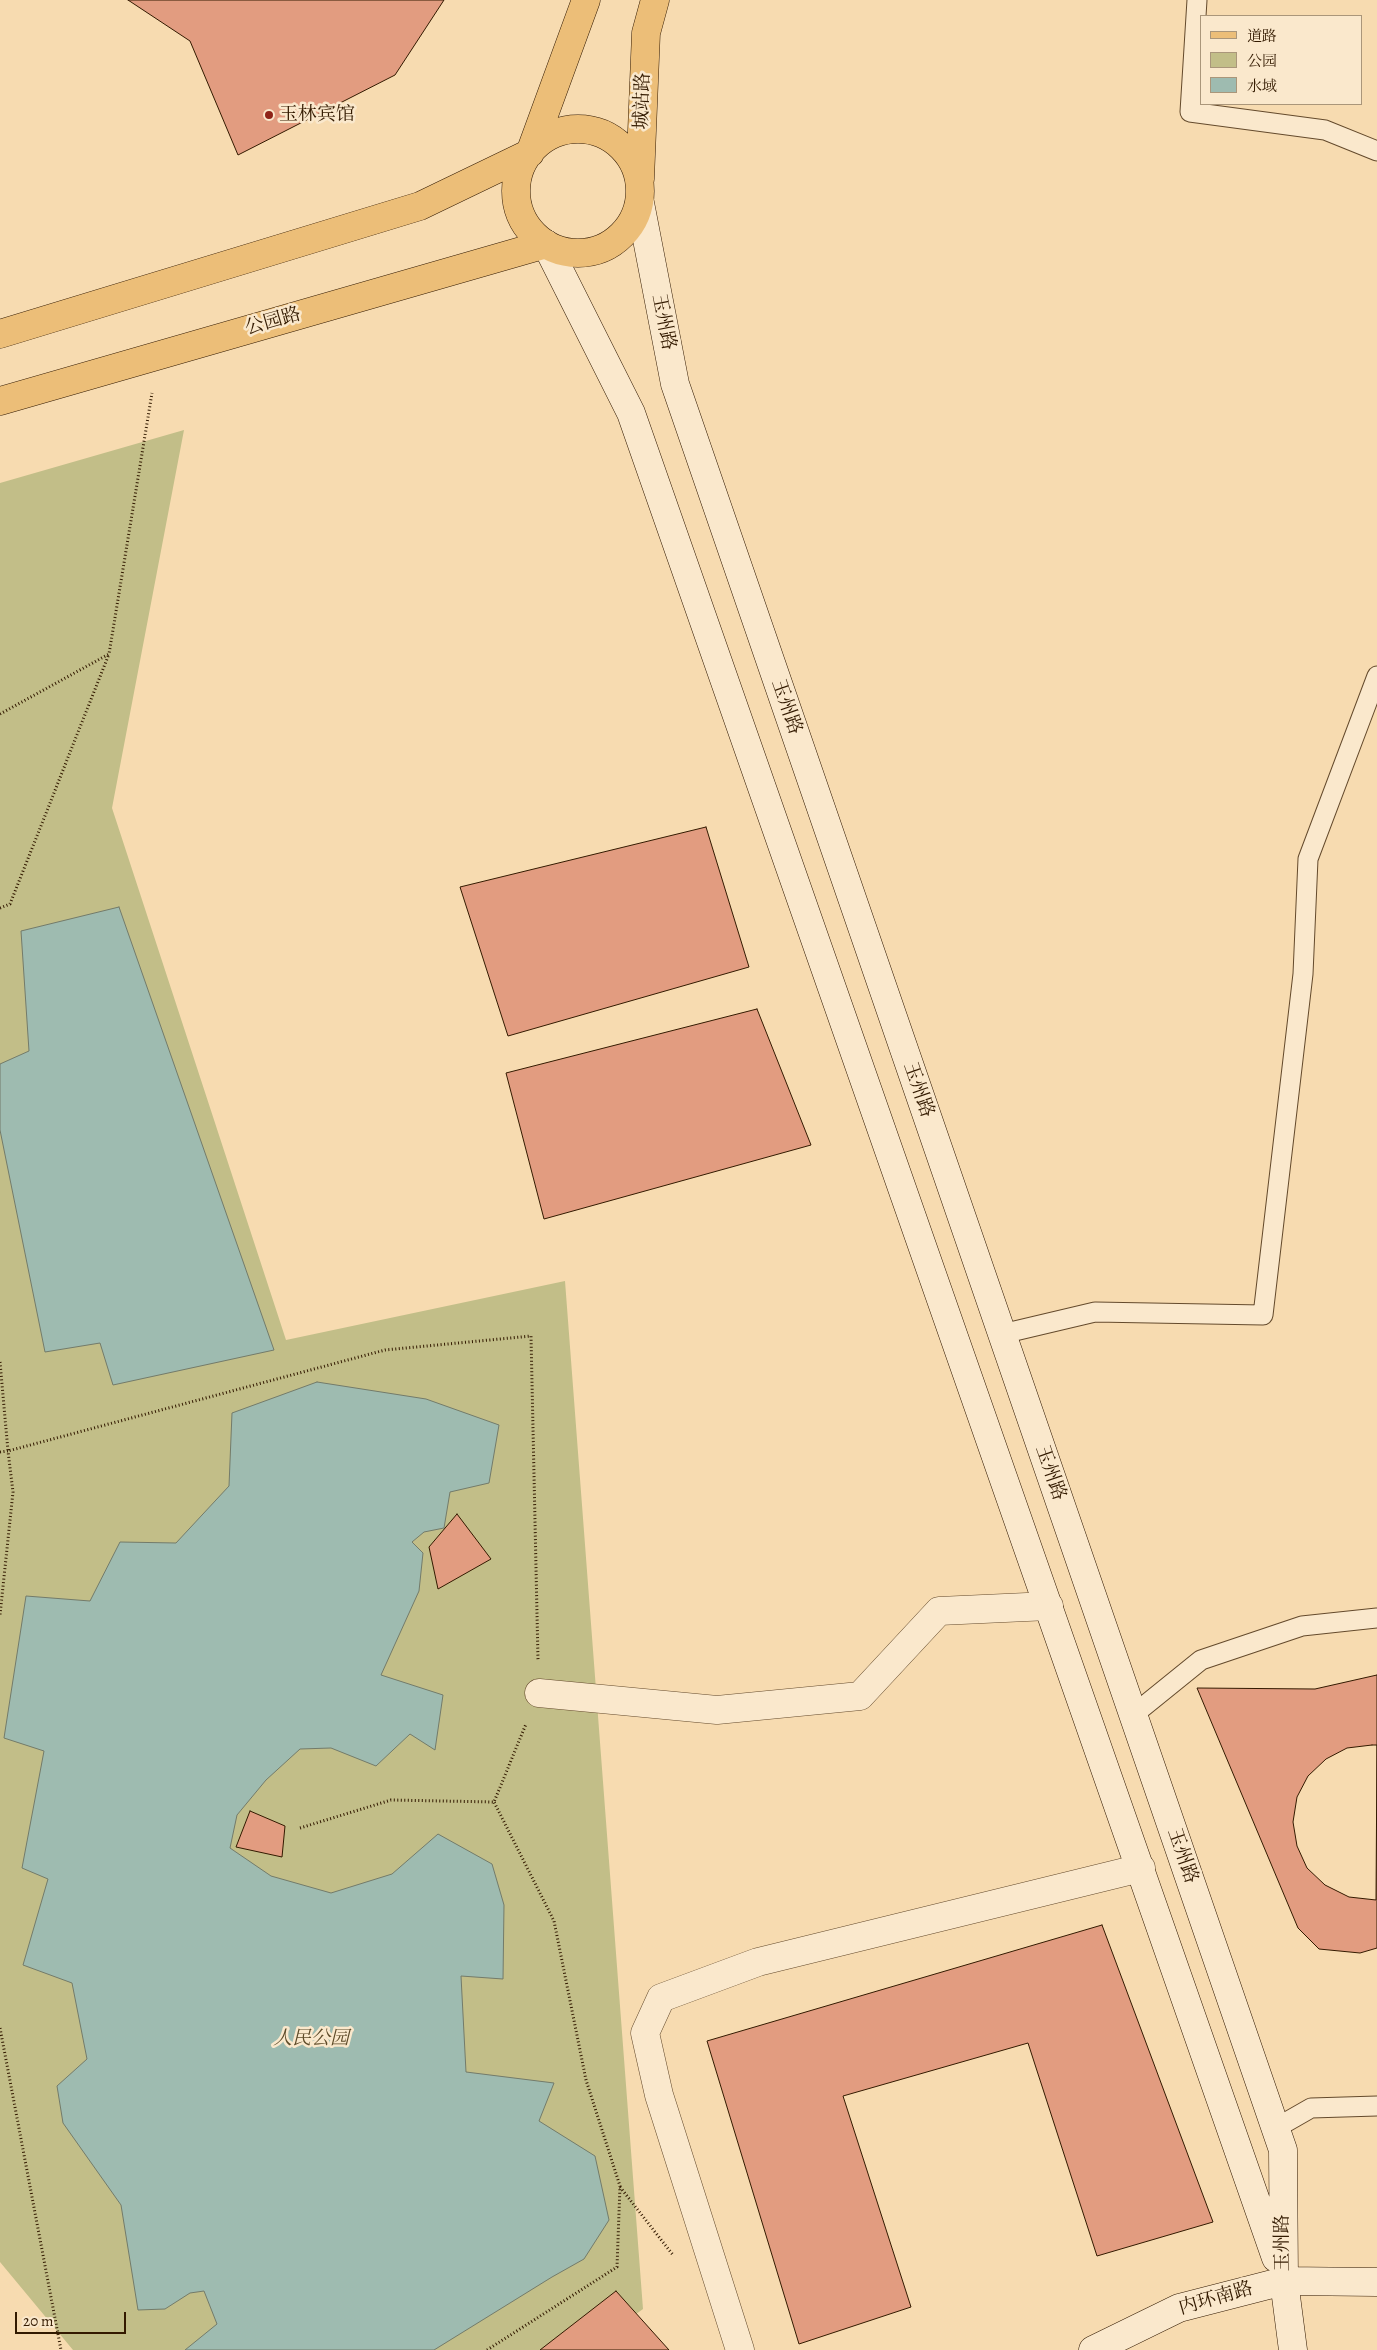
<!DOCTYPE html>
<meta charset="utf-8">
<style>
body{margin:0}
#map{position:relative;width:1377px;height:2350px;overflow:hidden;background:#f7dbb0;font-family:Alegreya,"Noto Serif SC",serif}
canvas{display:block}
.legend{position:absolute;left:1200px;top:15px;width:162px;height:90px;box-sizing:border-box;background:#fae8cc;border:1px solid #aa967a;margin:0;padding:6px 9px;list-style:none;font-size:15px;color:#331a00}
.legend li{display:flex;align-items:center;gap:10px;height:25px}
.legend b{width:25px;border:1px solid #aa967a}
.scale{position:absolute;left:15px;top:2312px;width:111px;height:22px;box-sizing:border-box;border:2px solid #331a00;border-top:0;padding-left:6px;font-size:15px;line-height:18px;white-space:nowrap;color:#331a00;-webkit-text-stroke:4px #fae8cc;paint-order:stroke}
</style>
<div id="map">
<canvas width="1377" height="2350"></canvas>
<ul class="legend">
<li><b style="height:6px;background:#ecbe78"></b>道路</li>
<li><b style="height:14px;background:#c2be88"></b>公园</li>
<li><b style="height:14px;background:#9ebbb0"></b>水域</li>
</ul>
<div class="scale">20 m</div>
</div>
<script>
const ctx = document.querySelector('canvas').getContext('2d');
ctx.lineJoin = 'round';
function fillPath(path, color) { ctx.fillStyle = color; ctx.fill(path, 'evenodd'); }
const shape = rows => new Path2D(rows.map(r => 'M' + r).join(''));
function trace(path, color, width, dash) { ctx.strokeStyle = color; ctx.lineWidth = width; ctx.lineCap = dash ? 'butt' : 'round'; ctx.setLineDash(dash || []); ctx.stroke(path); }
function label(font, color, halo, rows, align = 'center') {
  ctx.font = font + ' Alegreya,"Noto Serif SC",serif'; ctx.lineWidth = 5; ctx.setLineDash([]); ctx.textBaseline = 'middle'; ctx.strokeStyle = halo; ctx.fillStyle = color; for (const [text, x, y, turn = 0] of rows) {
    ctx.save(); ctx.translate(x, y); ctx.rotate((+turn || 0) * Math.PI / 180); ctx.textAlign = isNaN(turn) ? turn : align; if (halo) ctx.strokeText(text, 0, 0); ctx.fillText(text, 0, 0); ctx.restore();
  }
}
fillPath(shape([
 [184,430,112,808,286,1340,565,1281,643,2309,586,2350,73,2350,0,2262,0,483]
]), '#c2be88');
const water = shape([
 [119,907,274,1350,113,1385,100,1343,45,1352,0,1130,0,1064,29,1051,21,931,119,907],
 [317,1382,426,1399,499,1425,489,1483,450,1492,444,1528,424,1532,412,1542,423,1553,419,1591,381,1675,443,1695,435,1750,410,1734,376,1766,331,1748,300,1749,266,1780,237,1815,230,1848,271,1876,331,1893,392,1874,438,1834,492,1864,504,1905,503,1979,461,1976,466,2072,554,2083,539,2121,595,2156,609,2220,584,2259,552,2277,434,2350,185,2350,217,2324,204,2291,190,2293,165,2309,138,2310,121,2205,63,2123,57,2086,87,2059,72,1983,23,1965,48,1879,22,1868,44,1751,4,1738,26,1596,90,1601,120,1542,176,1543,229,1486,232,1413,317,1382]
]);
fillPath(water, '#9ebbb0');
trace(water, '#737b6a', 1);
const building = shape([
 [128,0,444,0,395,75,238,155,190,41,128,0],
 [706,827,749,967,508,1036,460,887,706,827],
 [757,1009,811,1145,544,1219,506,1073,757,1009],
 [457,1514,491,1559,438,1589,429,1547,457,1514],
 [1377,1675,1377,1948,1360,1953,1319,1949,1298,1928,1197,1688,1315,1689,1377,1675],
 [1372,1745,1377,1745,1376,1900,1349,1897,1325,1885,1307,1868,1297,1846,1293,1822,1297,1797,1308,1776,1326,1759,1347,1748,1372,1745],
 [250,1811,285,1826,282,1857,236,1847,250,1811],
 [1102,1925,1213,2222,1097,2256,1028,2043,843,2096,911,2307,799,2344,707,2041,1102,1925],
 [616,2291,669,2350,540,2350,616,2291]
]);
fillPath(building, '#e29c80');
trace(building, '#331a00', 1);
const service = shape([
 [1197,0,1190,112,1325,130,1377,151],
 [1002,1334,1095,1312,1263,1315,1303,974,1308,859,1377,676],
 [1133,1715,1201,1660,1302,1626,1377,1618],
 [1276,2128,1311,2108,1377,2106]
]);
const minor = shape([
 [539,1693,717,1710,860,1696,939,1611,1049,1606],
 [740,2350,659,2095,645,2033,661,1998,758,1962,1141,1868]
]);
const secondary = shape([
 [640,203,675,384,1283,2150,1284,2281,1293,2350],
 [546,244,631,413,1276,2258],
 [1093,2350,1179,2308,1284,2281,1377,2282]
]);
const primary = shape([
 '516 191a62 62 0 1 1 124 0a62 62 0 1 1-124 0Z',
 [640,179,646,33,655,0],
 [0,334,420,206,530,153,586,0],
 [0,401,546,244]
]);
trace(service, '#644a2c', 21);
trace(minor, '#644a2c', 29);
trace(secondary, '#331a00', 29);
trace(primary, '#331a00', 29);
trace(shape([
 [0,714,109,654,152,393],
 [0,908,10,904,109,654],
 [0,1362,8,1451,385,1350,531,1336,538,1660],
 [0,1452,8,1451,13,1492,0,1615],
 [300,1828,391,1800,494,1802,526,1724],
 [0,2028,61,2350],
 [620,2187,673,2255],
 [487,2350,617,2267,620,2186,586,2080,554,1921,494,1802]
]), '#331a00', 3, [1, 2.5]);
trace(service, '#fae8cc', 19);
trace(minor, '#fae8cc', 28);
trace(secondary, '#fae8cc', 28);
trace(primary, '#ecbe78', 28);
for (const [x, y, r, color] of [
 [269,115,5,"#8f2418"]
]) { const dot = new Path2D(); dot.arc(x, y, r, 0, 2 * Math.PI); ctx.fillStyle = color; ctx.fill(dot); trace(dot, '#fae8cc', 2); }
label('19px', '#331a00', '#fae8cc', [
 ["城站路",643,101,-88],
 ["公园路",273,322,-16],
 ["玉州路",663,322,79],
 ["玉州路",786,707,71],
 ["玉州路",918,1090,71],
 ["玉州路",1050,1473,71],
 ["玉州路",1182,1856,71],
 ["玉州路",1283,2243,-90],
 ["内环南路",1216,2299,-16]
]);
label('19px', '#331a00', '#fae8cc', [
 ["玉林宾馆",279,115]
], 'left');
label('italic 19px', '#5e4b29', '#fae8cc', [
 ["人民公园",311,2039]
]);
</script>
